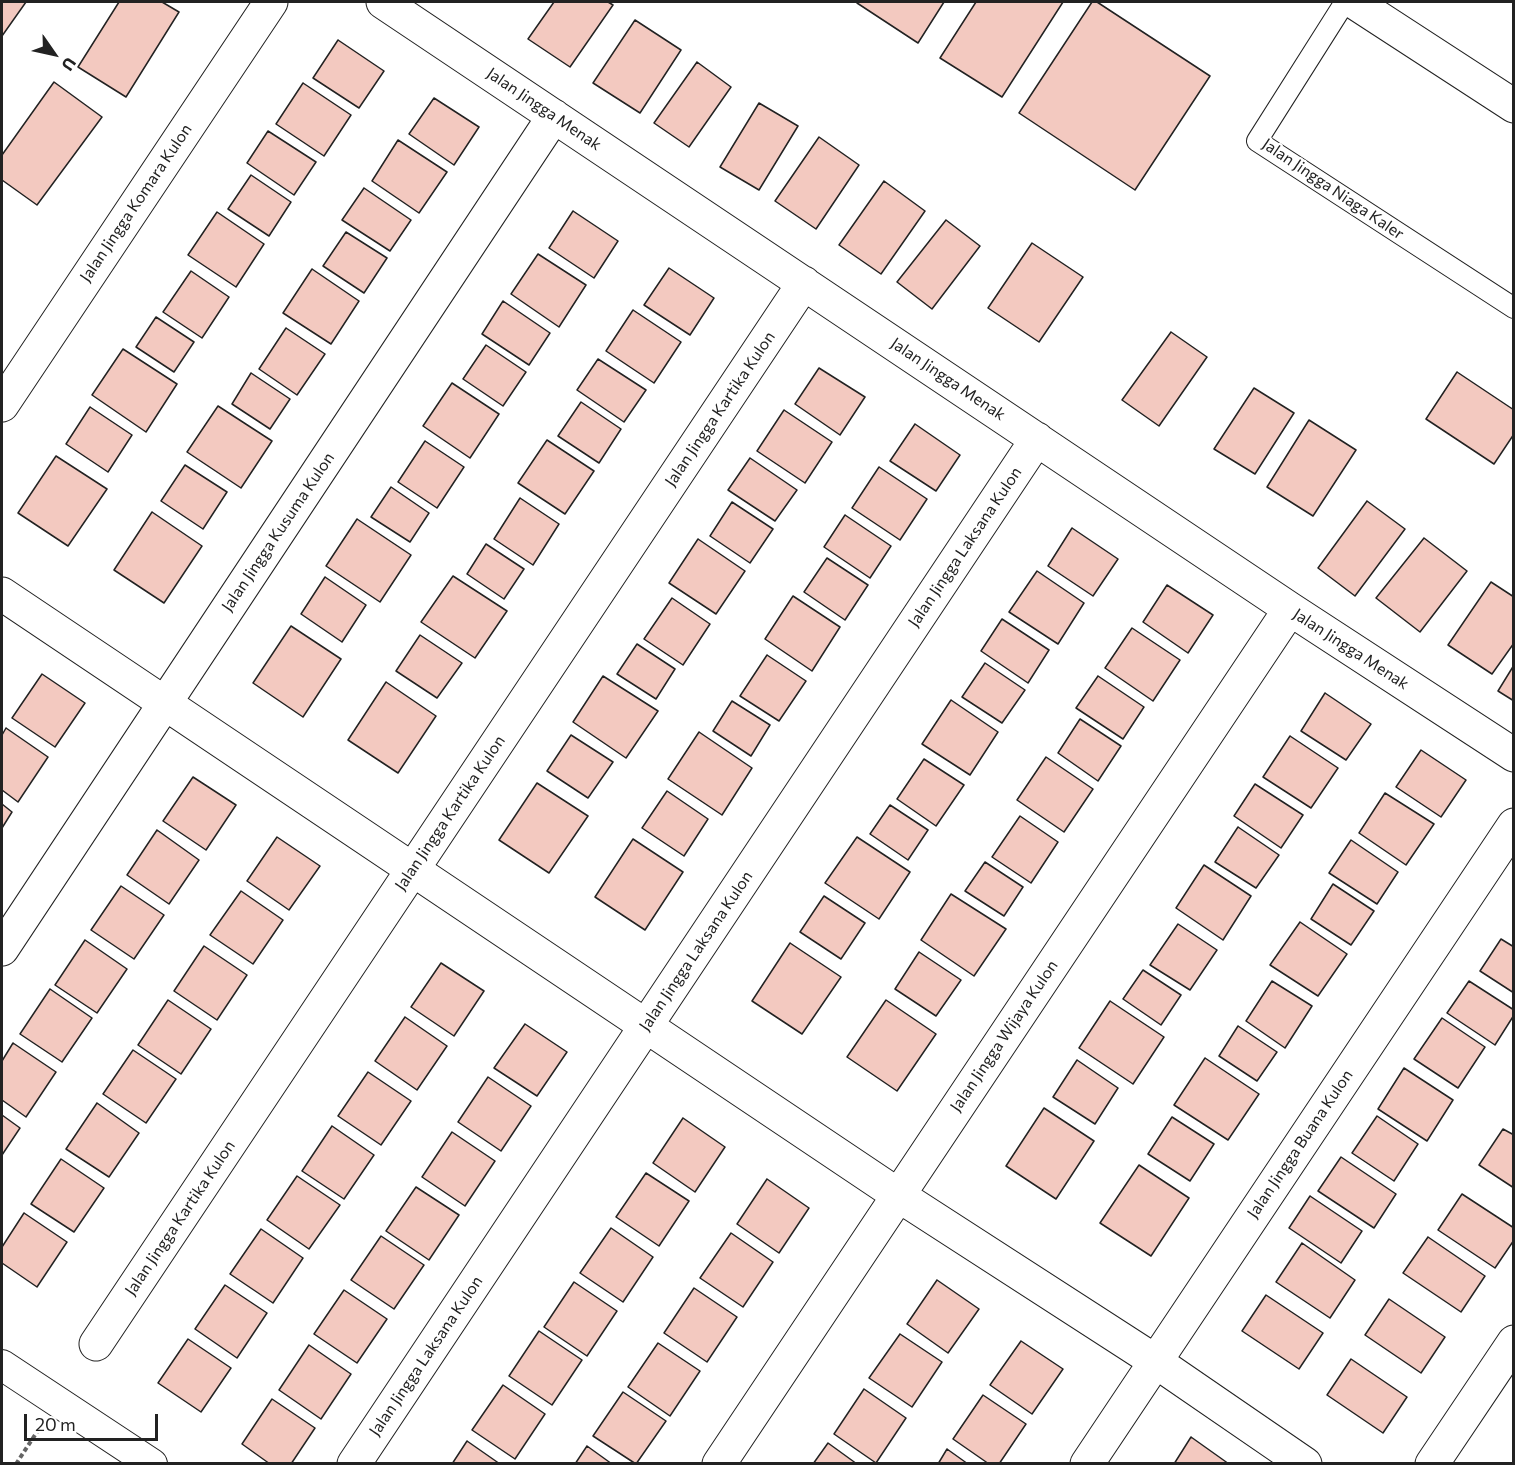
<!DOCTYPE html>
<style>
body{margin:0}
#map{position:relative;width:1515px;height:1465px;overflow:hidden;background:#fff;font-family:Commissioner,sans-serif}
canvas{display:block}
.frame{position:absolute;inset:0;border:3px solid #222;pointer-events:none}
.north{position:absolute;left:24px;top:24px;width:60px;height:60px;-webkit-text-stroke:4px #fff;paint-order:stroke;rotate:124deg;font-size:16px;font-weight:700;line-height:24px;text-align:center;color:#222}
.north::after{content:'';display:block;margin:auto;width:21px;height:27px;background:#222;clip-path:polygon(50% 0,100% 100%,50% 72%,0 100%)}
.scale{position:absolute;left:24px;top:1414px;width:134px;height:27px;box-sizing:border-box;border:3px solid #222;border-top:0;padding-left:8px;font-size:18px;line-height:21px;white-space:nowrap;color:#222;-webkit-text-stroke:4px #fff;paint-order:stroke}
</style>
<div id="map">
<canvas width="1515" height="1465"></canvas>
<div class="frame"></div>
<div class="north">U</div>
<div class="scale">20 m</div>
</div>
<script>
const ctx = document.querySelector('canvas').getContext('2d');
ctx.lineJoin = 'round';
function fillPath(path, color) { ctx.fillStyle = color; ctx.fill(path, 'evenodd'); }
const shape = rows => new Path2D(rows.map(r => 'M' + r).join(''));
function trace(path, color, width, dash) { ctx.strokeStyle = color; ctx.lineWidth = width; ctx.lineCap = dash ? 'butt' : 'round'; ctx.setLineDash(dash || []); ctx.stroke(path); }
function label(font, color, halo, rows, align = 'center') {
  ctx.font = font + ' Commissioner,sans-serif'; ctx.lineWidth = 4.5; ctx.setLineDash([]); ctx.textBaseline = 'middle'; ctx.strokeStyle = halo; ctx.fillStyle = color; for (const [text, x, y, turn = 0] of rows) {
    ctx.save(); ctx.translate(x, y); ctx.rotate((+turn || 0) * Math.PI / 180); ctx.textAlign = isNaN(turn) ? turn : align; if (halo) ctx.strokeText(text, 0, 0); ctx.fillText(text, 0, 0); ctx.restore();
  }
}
const building = shape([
 [2,2,26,2,2,36,2,2],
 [119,2,162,2,179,12,126,97,78,67,119,2],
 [554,2,608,2,613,5,570,67,528,39,554,2],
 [858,2,944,2,918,43,857,3,858,2],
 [976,2,1063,2,1002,97,940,58,976,2],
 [1092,2,1097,2,1210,76,1135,190,1019,113,1092,2],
 [635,20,681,50,640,113,593,83,635,20],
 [338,40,384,71,359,108,313,78,338,40],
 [697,62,731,87,689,147,654,123,697,62],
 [54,82,102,117,37,205,2,180,2,155,54,82],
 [303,83,351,115,324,156,276,124,303,83],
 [434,98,479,127,454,165,409,134,434,98],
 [759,103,798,126,759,190,720,167,759,103],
 [268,131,316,162,294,195,247,163,268,131],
 [819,137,859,165,816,229,775,201,819,137],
 [398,140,447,172,419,213,372,181,398,140],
 [251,175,291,202,269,236,228,209,251,175],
 [884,181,925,211,881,274,839,245,884,181],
 [364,188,411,220,390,251,342,220,364,188],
 [573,211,618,241,594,278,549,248,573,211],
 [217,212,264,244,236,287,188,255,217,212],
 [946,220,980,246,932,309,897,282,946,220],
 [346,232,387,258,364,293,323,266,346,232],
 [1032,243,1083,277,1039,342,988,308,1032,243],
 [538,254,586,285,559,327,511,294,538,254],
 [669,268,714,298,690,335,644,305,669,268],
 [312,269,359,301,331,344,283,313,312,269],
 [191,271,229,297,202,338,163,312,191,271],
 [503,301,550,333,529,365,482,334,503,301],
 [633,310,681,342,654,383,606,351,633,310],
 [156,317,194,342,174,372,136,347,156,317],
 [286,328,325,354,297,395,259,369,286,328],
 [1171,332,1207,357,1159,426,1122,400,1171,332],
 [486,345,526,372,503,406,463,379,486,345],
 [123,349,177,384,146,432,92,395,123,349],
 [598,359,646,390,624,422,577,390,598,359],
 [819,368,865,397,840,435,795,404,819,368],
 [1457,372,1514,410,1514,434,1494,464,1426,419,1457,372],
 [251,373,290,399,270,429,232,404,251,373],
 [452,383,499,414,470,458,423,426,452,383],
 [1254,388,1294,413,1255,474,1214,449,1254,388],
 [581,402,621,429,599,463,558,436,581,402],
 [218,406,272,441,241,488,187,452,218,406],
 [90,407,132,435,108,472,66,444,90,407],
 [784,410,832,442,805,483,757,451,784,410],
 [1309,420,1356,450,1313,516,1267,487,1309,420],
 [915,424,960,455,936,491,890,461,915,424],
 [547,440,594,471,565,514,518,483,547,440],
 [425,441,464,467,437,508,398,482,425,441],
 [56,456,107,489,68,546,18,513,56,456],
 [750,458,797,490,775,521,728,490,750,458],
 [185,465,227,492,203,529,161,501,185,465],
 [879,467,927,499,900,540,852,508,879,467],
 [391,487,429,513,410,542,371,517,391,487],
 [520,498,559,524,533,565,494,539,520,498],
 [1367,501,1405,529,1355,596,1318,568,1367,501],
 [732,502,773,529,750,563,710,536,732,502],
 [152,512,202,546,164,603,114,570,152,512],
 [845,515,891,546,870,578,824,547,845,515],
 [357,519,411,555,380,602,326,566,357,519],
 [1072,528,1118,559,1093,596,1048,566,1072,528],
 [1424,538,1467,571,1420,632,1376,598,1424,538],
 [698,539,745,571,716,614,669,583,698,539],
 [486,544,524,569,504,599,467,574,486,544],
 [827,558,868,585,845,620,804,592,827,558],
 [1037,571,1084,603,1058,644,1009,612,1037,571],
 [453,576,507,611,475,658,421,622,453,576],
 [325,577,366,605,342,642,301,614,325,577],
 [1491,582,1514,597,1514,643,1492,674,1448,645,1491,582],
 [1167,585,1213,615,1188,653,1143,622,1167,585],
 [793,596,840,627,812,671,765,639,793,596],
 [672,598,710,624,683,665,644,639,672,598],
 [1002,619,1049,650,1028,683,981,651,1002,619],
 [291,626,341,659,303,717,253,683,291,626],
 [1132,628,1180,660,1153,701,1105,668,1132,628],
 [420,635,462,663,437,698,396,671,420,635],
 [637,644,675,669,656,699,617,674,637,644],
 [767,655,806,681,779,721,740,696,767,655],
 [985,663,1025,690,1002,723,962,697,985,663],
 [1514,665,1514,701,1498,691,1514,665],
 [42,674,85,703,55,747,12,718,42,674],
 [603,676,658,711,626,758,573,722,603,676],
 [1098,676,1144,707,1123,739,1076,708,1098,676],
 [386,682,436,716,398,773,348,740,386,682],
 [1325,693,1371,724,1346,760,1301,731,1325,693],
 [951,700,998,732,970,775,922,744,951,700],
 [732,701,770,725,751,756,713,731,732,701],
 [1080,719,1121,746,1098,781,1058,753,1080,719],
 [6,728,48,757,18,802,2,790,2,735,6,728],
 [699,732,752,768,722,815,668,779,699,732],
 [571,735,613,762,588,798,547,771,571,735],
 [1290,736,1338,768,1311,808,1263,777,1290,736],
 [1421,750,1466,780,1441,817,1396,787,1421,750],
 [1046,757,1093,789,1064,832,1017,800,1046,757],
 [924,759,964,785,936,826,897,799,924,759],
 [193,777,236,805,206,850,163,821,193,777],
 [537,783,588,816,549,873,499,840,537,783],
 [1255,784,1303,815,1281,848,1234,816,1255,784],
 [667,791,708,819,684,856,642,828,667,791],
 [1385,793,1434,824,1406,865,1359,833,1385,793],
 [2,804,12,812,2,828,2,804],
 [890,805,928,830,908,860,870,834,890,805],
 [1020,816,1058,842,1031,883,992,857,1020,816],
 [1238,827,1279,855,1256,888,1215,862,1238,827],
 [157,830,199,860,169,904,127,875,157,830],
 [277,837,320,866,289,910,247,881,277,837],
 [857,837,910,872,879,919,825,883,857,837],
 [633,839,683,872,645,930,595,897,633,839],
 [1351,840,1398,872,1377,904,1329,873,1351,840],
 [985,862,1023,887,1004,916,965,891,985,862],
 [1204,865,1251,896,1223,940,1176,908,1204,865],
 [1333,884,1374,911,1351,945,1311,919,1333,884],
 [121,886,164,915,134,959,91,930,121,886],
 [241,891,283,920,253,964,210,935,241,891],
 [951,894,1006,929,974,976,921,940,951,894],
 [824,896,865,923,841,959,800,932,824,896],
 [1300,922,1347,954,1318,996,1270,965,1300,922],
 [1178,924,1217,950,1190,990,1150,965,1178,924],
 [1501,939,1514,947,1514,993,1480,971,1501,939],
 [85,940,127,969,97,1013,55,985,85,940],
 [790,943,841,977,802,1034,752,1001,790,943],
 [204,946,247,975,217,1020,174,991,204,946],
 [919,952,961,980,936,1016,895,989,919,952],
 [441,963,484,991,454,1036,411,1007,441,963],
 [1143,970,1181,995,1161,1025,1123,999,1143,970],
 [1272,981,1312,1006,1285,1048,1246,1021,1272,981],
 [1469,981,1514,1010,1514,1015,1495,1045,1447,1013,1469,981],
 [50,989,92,1018,62,1062,20,1034,50,989],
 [168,1000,211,1029,181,1074,138,1045,168,1000],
 [886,1000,936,1034,897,1091,847,1057,886,1000],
 [1110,1001,1164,1037,1133,1084,1079,1048,1110,1001],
 [405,1017,447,1046,417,1090,375,1061,405,1017],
 [1442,1018,1485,1047,1458,1088,1414,1059,1442,1018],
 [525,1024,567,1052,537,1096,494,1068,525,1024],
 [1238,1026,1277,1052,1257,1081,1219,1056,1238,1026],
 [13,1043,56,1072,26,1117,2,1100,2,1061,13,1043],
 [133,1050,176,1079,146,1123,103,1094,133,1050],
 [1205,1058,1259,1094,1228,1140,1174,1105,1205,1058],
 [1077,1060,1118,1088,1095,1124,1053,1097,1077,1060],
 [1404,1068,1453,1100,1427,1141,1378,1109,1404,1068],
 [368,1072,411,1101,381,1145,338,1116,368,1072],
 [488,1077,531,1106,501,1151,458,1122,488,1077],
 [97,1103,139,1133,109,1177,66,1149,97,1103],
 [1044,1108,1094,1141,1056,1199,1006,1166,1044,1108],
 [2,1115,20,1128,2,1155,2,1115],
 [1377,1116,1418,1144,1394,1181,1352,1153,1377,1116],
 [1172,1117,1214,1144,1190,1181,1148,1154,1172,1117],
 [683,1118,725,1147,695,1192,653,1163,683,1118],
 [332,1126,374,1155,344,1199,302,1171,332,1126],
 [1503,1129,1514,1135,1514,1188,1479,1165,1503,1129],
 [452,1132,495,1161,465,1206,422,1177,452,1132],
 [1341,1157,1396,1194,1374,1228,1318,1191,1341,1157],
 [61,1159,104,1188,74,1232,31,1204,61,1159],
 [1139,1165,1189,1198,1151,1256,1100,1223,1139,1165],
 [646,1173,689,1201,659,1246,616,1217,646,1173],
 [297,1176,340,1205,309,1249,267,1220,297,1176],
 [767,1179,809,1208,779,1253,737,1224,767,1179],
 [416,1187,459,1215,429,1260,386,1231,416,1187],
 [1462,1194,1514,1228,1514,1240,1495,1268,1438,1230,1462,1194],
 [1310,1196,1362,1231,1341,1263,1289,1228,1310,1196],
 [24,1213,67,1242,37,1287,2,1263,2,1247,24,1213],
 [611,1228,653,1257,623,1302,580,1273,611,1228],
 [261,1229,303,1258,273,1303,230,1274,261,1229],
 [731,1233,773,1262,743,1307,700,1278,731,1233],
 [381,1236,424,1265,394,1309,351,1280,381,1236],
 [1428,1237,1485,1276,1461,1312,1403,1273,1428,1237],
 [1302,1243,1355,1280,1330,1318,1276,1282,1302,1243],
 [937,1280,979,1309,948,1353,907,1324,937,1280],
 [574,1282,617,1311,587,1356,544,1327,574,1282],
 [225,1285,267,1313,237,1358,195,1329,225,1285],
 [694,1288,737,1317,707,1362,664,1333,694,1288],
 [344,1290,387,1319,357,1363,314,1334,344,1290],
 [1266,1295,1323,1333,1299,1369,1242,1331,1266,1295],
 [1389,1299,1445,1337,1421,1373,1365,1335,1389,1299],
 [539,1331,582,1360,552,1405,509,1376,539,1331],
 [900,1334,942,1362,912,1407,869,1378,900,1334],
 [188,1339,231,1368,201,1412,158,1383,188,1339],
 [1021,1341,1063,1369,1032,1414,990,1385,1021,1341],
 [658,1343,700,1371,670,1416,628,1387,658,1343],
 [309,1345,351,1374,321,1419,279,1390,309,1345],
 [1351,1359,1407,1397,1383,1433,1327,1395,1351,1359],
 [503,1385,545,1414,515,1459,472,1430,503,1385],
 [864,1389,906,1418,876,1463,834,1434,864,1389],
 [623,1392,666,1421,636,1464,593,1436,623,1392],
 [983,1395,1026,1424,999,1464,989,1464,953,1439,983,1395],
 [272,1399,315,1428,291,1464,270,1464,242,1444,272,1399],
 [1191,1437,1229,1464,1174,1464,1191,1437],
 [467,1441,500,1464,452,1464,467,1441],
 [828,1443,857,1464,813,1464,828,1443],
 [587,1446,612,1464,575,1464,587,1446],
 [947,1449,968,1464,938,1464,947,1449]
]);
fillPath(building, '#f3c9c0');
trace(building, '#222', 1.5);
const service = shape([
 [1345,2,1257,141,1514,308]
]);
const pedestrian = shape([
 [2,1365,152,1464]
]);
const minor = shape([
 [383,2,1290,609,1514,755],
 [1354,2,1514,106],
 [2,405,271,2],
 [2,594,898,1195,1155,1361,1305,1464],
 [2,949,554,116],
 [96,1344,804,283],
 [354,1464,1037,439],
 [719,1464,1290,609],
 [1087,1464,1514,825],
 [1432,1464,1514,1342]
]);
trace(service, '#222', 22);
trace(pedestrian, '#222', 32);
trace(minor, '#222', 35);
trace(shape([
 [16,1464,37,1432]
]), '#646464', 4, [4.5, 3]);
trace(service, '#fff', 20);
trace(pedestrian, '#fff', 30);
trace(minor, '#fff', 33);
label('16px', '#222', '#fff', [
 ["Jalan Jingga Menak",544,109,34],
 ["Jalan Jingga Niaga Kaler",1333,189,34],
 ["Jalan Jingga Komara Kulon",136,203,-56],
 ["Jalan Jingga Menak",948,379,34],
 ["Jalan Jingga Kartika Kulon",720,409,-56],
 ["Jalan Jingga Kusuma Kulon",278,532,-56],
 ["Jalan Jingga Laksana Kulon",965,547,-56],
 ["Jalan Jingga Menak",1351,649,33],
 ["Jalan Jingga Kartika Kulon",450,813,-56],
 ["Jalan Jingga Laksana Kulon",696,951,-56],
 ["Jalan Jingga Wijaya Kulon",1004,1036,-56],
 ["Jalan Jingga Buana Kulon",1300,1144,-56],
 ["Jalan Jingga Kartika Kulon",180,1218,-56],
 ["Jalan Jingga Laksana Kulon",426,1356,-56]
]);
</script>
